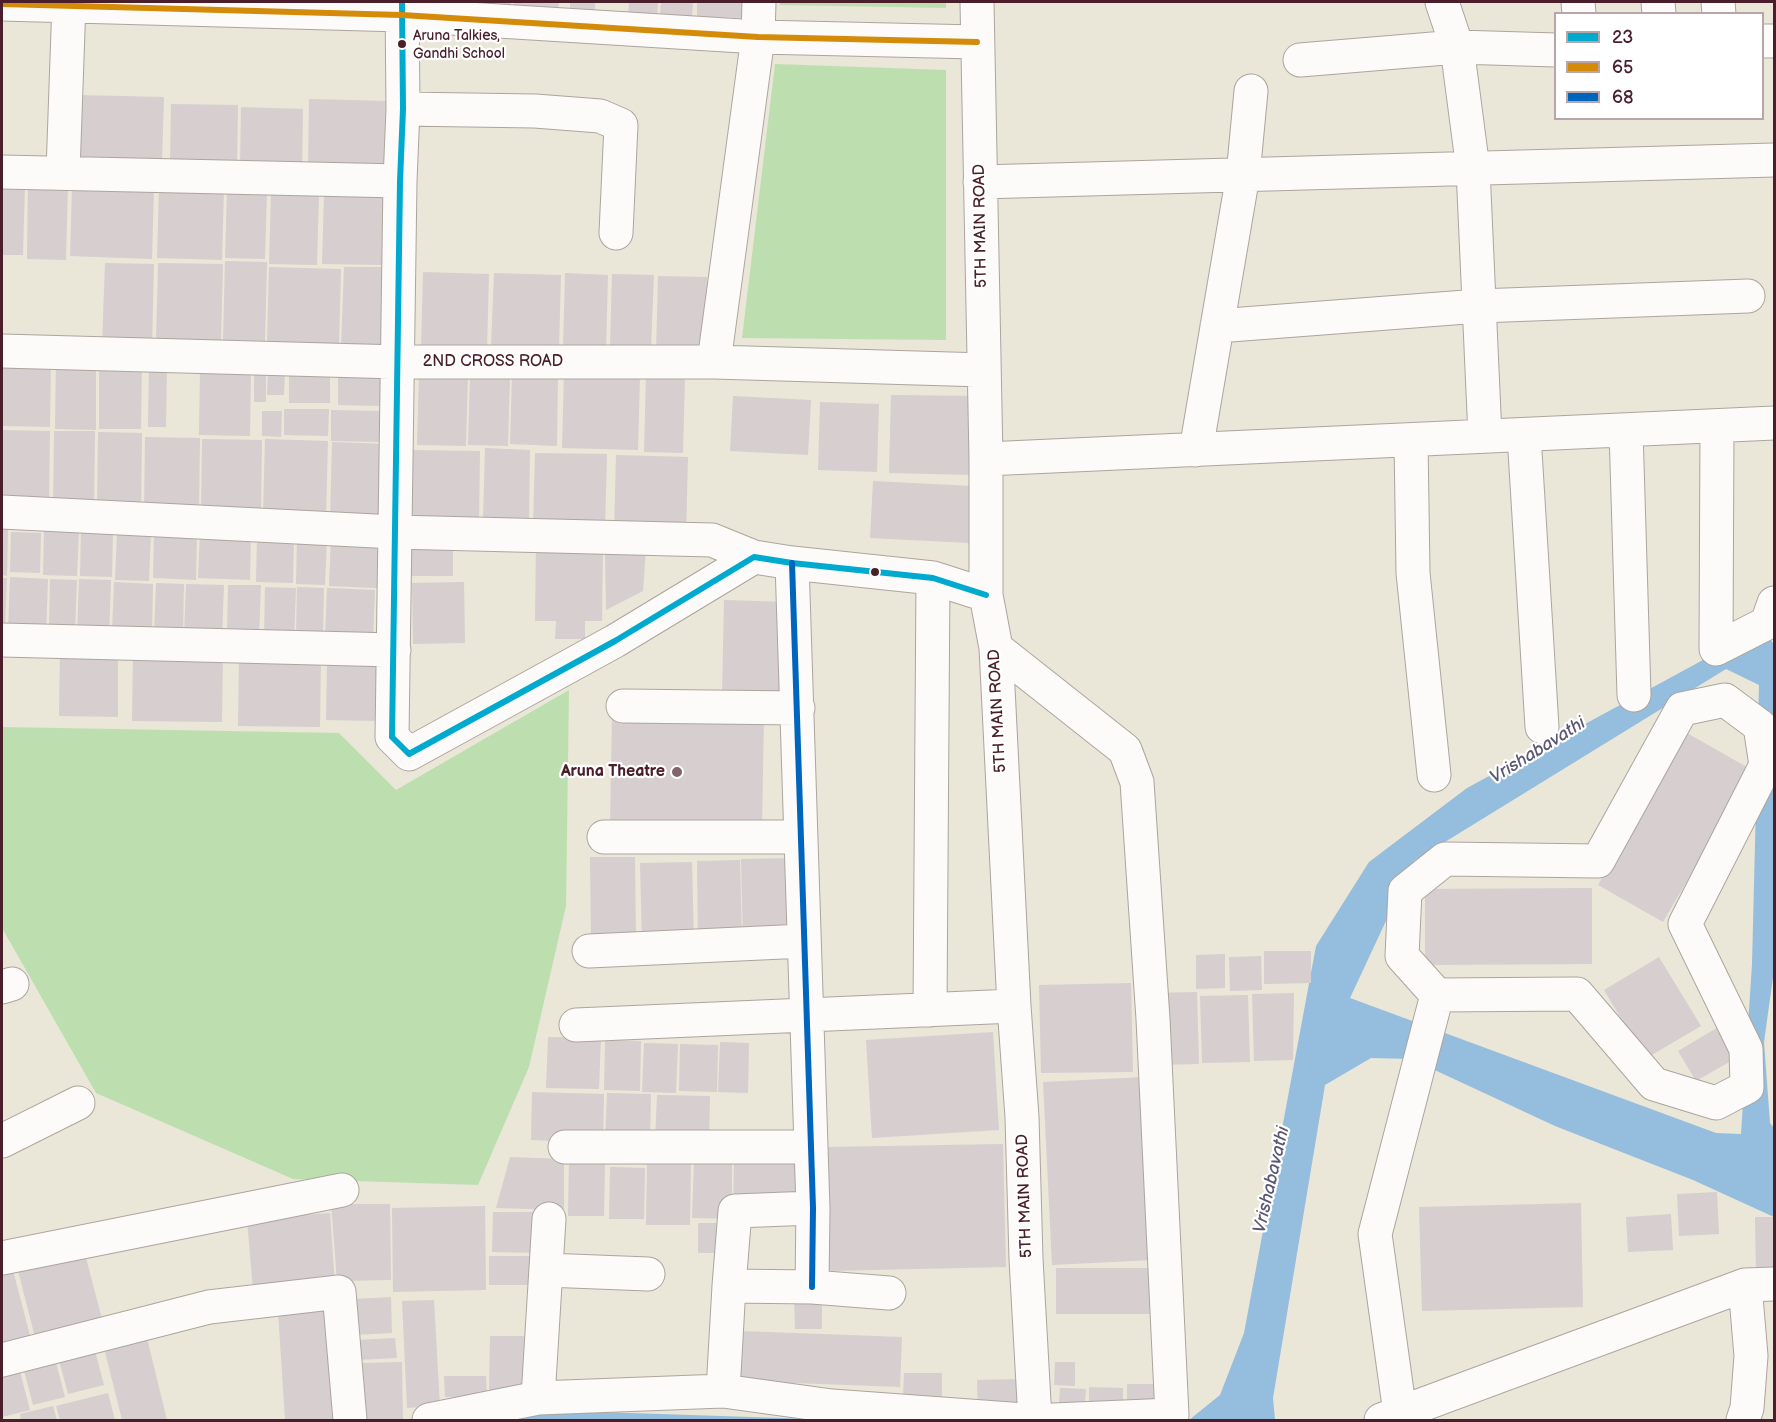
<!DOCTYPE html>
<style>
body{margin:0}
#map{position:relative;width:1776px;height:1422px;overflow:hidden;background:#eae6d8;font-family:"Balsamiq Sans",sans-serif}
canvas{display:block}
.frame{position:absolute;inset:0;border:3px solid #4a1f2b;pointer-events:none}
.legend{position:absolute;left:1554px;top:12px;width:210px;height:108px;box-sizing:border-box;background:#fff;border:2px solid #b7a5aa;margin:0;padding:8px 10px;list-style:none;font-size:18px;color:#4a1f2b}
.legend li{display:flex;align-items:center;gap:12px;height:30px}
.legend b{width:30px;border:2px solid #b7a5aa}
</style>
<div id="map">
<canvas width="1776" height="1422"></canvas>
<div class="frame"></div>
<ul class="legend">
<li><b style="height:8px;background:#00a9ce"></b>23</li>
<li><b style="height:8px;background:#d48b09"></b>65</li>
<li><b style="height:8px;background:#0065bd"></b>68</li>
</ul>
</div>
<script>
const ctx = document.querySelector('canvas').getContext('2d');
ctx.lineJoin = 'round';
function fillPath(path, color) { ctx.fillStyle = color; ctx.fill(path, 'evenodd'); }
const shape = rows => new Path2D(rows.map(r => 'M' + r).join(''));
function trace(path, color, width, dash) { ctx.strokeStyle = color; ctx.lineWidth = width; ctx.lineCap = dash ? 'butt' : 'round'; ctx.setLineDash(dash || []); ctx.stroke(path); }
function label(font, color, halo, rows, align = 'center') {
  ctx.font = font + ' "Balsamiq Sans",sans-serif'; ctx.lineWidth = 4.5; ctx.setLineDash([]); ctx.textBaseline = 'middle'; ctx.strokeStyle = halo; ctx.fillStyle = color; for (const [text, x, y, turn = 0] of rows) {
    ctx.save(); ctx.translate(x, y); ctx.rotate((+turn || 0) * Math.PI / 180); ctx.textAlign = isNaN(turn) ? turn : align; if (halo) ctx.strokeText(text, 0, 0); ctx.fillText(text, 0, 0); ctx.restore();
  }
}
fillPath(shape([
 [780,2,946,2,946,8,780,5],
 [775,64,946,70,946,340,742,338],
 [569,690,566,906,529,1067,478,1185,293,1179,96,1093,2,928,2,727,339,733,396,790]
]), '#bddfb0');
fillPath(shape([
 [1762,628,1773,643,1774,665,1774,970,1764,1042,1770,1123,1774,1128,1774,1217,1693,1180,1555,1126,1411,1059,1371,1058,1325,1085,1273,1398,1275,1420,1189,1420,1220,1395,1244,1333,1316,946,1369,862,1467,788],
 [1726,669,1759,685,1752,964,1741,1134,1716,1133,1350,998,1414,861],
 [537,1410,843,1420,847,1420,464,1420]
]), '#95bdde');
fillPath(shape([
 [472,2,511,2,510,13,472,12],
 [514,2,559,2,558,14,513,12],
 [570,2,595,2,595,15,570,14],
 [629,2,658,2,657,18,628,17],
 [661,2,693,2,692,17,660,16],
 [697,2,745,2,745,18,697,17],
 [76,95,164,97,162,161,75,159],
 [309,99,391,101,390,170,308,168],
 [171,104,238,105,237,167,170,165],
 [241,107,303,109,302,170,240,169],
 [2,184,25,184,23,255,2,255],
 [28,184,68,185,66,260,27,259],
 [72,187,154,188,152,259,70,256],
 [159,187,224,189,222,260,157,258],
 [227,189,267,190,265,259,225,258],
 [271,192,319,194,317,265,269,264],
 [324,194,386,195,384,265,322,264],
 [225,261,267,262,265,341,223,340],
 [105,263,154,264,152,347,102,346],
 [158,263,223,264,221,342,156,340],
 [269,267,341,269,339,345,267,343],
 [344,267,391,267,389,349,341,348],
 [423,272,489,274,487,350,421,348],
 [494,273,561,275,559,348,491,346],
 [565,273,608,275,606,349,563,348],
 [612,274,654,275,651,348,610,347],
 [658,276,707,277,705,356,656,355],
 [2,358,51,359,50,427,2,426],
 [56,359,96,359,96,430,55,429],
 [99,360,142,361,141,429,99,429],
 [149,360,167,361,166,427,148,427],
 [200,368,251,368,250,436,199,435],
 [254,369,266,369,266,402,254,402],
 [338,369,381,369,381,406,338,405],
 [268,372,285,372,284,395,267,395],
 [330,372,330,403,289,403,289,373],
 [419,373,468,375,466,446,417,445],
 [512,373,558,373,557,446,510,444],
 [564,373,640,375,638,450,562,448],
 [470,376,510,377,508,446,468,445],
 [646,376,685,377,683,453,644,452],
 [891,395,976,396,974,475,889,473],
 [733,396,811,400,808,455,730,451],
 [820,402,879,404,877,472,818,470],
 [284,409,329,409,328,436,284,435],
 [331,410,384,411,383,442,331,441],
 [262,411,282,411,281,437,262,436],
 [2,430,50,431,49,508,2,507],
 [54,431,95,431,94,510,53,510],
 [98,432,142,433,141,514,97,513],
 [145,437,200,438,199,512,144,512],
 [202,439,262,440,261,512,201,512],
 [265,439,328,441,326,515,263,514],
 [332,442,388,444,386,521,330,520],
 [485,448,530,450,529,520,483,519],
 [411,450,480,451,479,521,409,519],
 [535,453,607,454,605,528,533,526],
 [616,455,688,457,686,536,614,534],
 [873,481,972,486,969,543,870,538],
 [2,528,8,529,7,576,2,575],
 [44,530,79,531,77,576,43,575],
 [81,530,113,531,112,577,80,576],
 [200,531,251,533,250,580,198,578],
 [11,532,41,533,40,573,10,572],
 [117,532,151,533,149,581,115,580],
 [154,534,197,535,196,580,153,578],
 [257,536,294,537,293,583,256,582],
 [297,536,327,537,325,585,296,584],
 [331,537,378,538,377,588,329,586],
 [410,538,453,538,453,576,410,576],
 [536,546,603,547,602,621,585,621,585,639,555,639,556,621,535,621],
 [605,548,646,549,643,591,606,610],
 [10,577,48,579,46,634,8,632],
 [2,578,7,578,5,628,2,627],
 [50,579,77,580,75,632,49,631],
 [79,579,111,580,109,638,77,637],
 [114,582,153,584,152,632,112,631],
 [464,582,465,643,413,644,412,583],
 [156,583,184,584,183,634,154,633],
 [186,584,224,585,222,637,184,636],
 [228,585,261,585,259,636,227,635],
 [265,587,296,588,294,639,264,637],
 [297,587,324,588,323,637,296,636],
 [327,588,375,590,373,639,325,638],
 [724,600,789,602,787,698,722,696],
 [60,650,118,651,118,717,59,716],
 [133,651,223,652,222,722,132,721],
 [239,654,321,655,320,727,238,726],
 [327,661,377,661,377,721,326,720],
 [612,714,764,717,762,828,610,825],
 [1687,733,1752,770,1663,922,1598,885],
 [590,857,635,857,636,941,591,941],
 [795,858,797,938,743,940,741,859],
 [740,860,742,941,698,942,697,861],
 [692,862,694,942,642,943,640,863],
 [1592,888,1592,964,1425,965,1425,889],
 [1264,951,1311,951,1311,983,1264,984],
 [1225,954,1225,988,1196,989,1196,955],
 [1261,956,1262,990,1230,991,1229,957],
 [1659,957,1701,1026,1645,1059,1604,990],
 [1131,983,1133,1072,1041,1073,1039,985],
 [1197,992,1199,1064,1156,1065,1154,993],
 [1294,993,1293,1060,1254,1061,1252,994],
 [1248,995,1250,1062,1202,1063,1200,996],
 [1720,1026,1738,1057,1696,1081,1678,1051],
 [993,1032,999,1130,872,1138,866,1040],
 [548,1037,601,1038,599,1089,546,1088],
 [605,1040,641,1041,640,1091,604,1090],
 [720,1042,749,1043,748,1093,718,1092],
 [644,1043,678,1044,676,1093,642,1092],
 [680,1044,718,1045,717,1092,679,1091],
 [1144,1077,1153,1260,1052,1265,1043,1082],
 [532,1092,604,1094,603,1143,531,1140],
 [607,1093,651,1094,650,1142,605,1141],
 [657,1095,710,1096,709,1144,655,1143],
 [1003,1144,1006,1267,828,1271,826,1147],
 [510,1157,564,1159,564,1210,496,1208],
 [569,1159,605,1160,604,1216,568,1216],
 [734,1159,800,1160,798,1222,733,1221],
 [647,1161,691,1162,690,1225,646,1225],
 [694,1161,732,1162,732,1219,692,1218],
 [610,1167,645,1168,644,1219,609,1219],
 [1717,1192,1719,1234,1679,1236,1677,1194],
 [1581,1203,1583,1307,1422,1311,1419,1207],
 [331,1204,390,1204,391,1280,337,1281],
 [485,1206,486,1290,393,1292,392,1208],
 [493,1212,541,1212,541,1253,492,1252],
 [330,1213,335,1285,253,1291,247,1219],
 [1671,1214,1673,1250,1628,1252,1626,1217],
 [1755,1217,1774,1217,1774,1271,1756,1272],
 [698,1223,730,1223,730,1253,698,1253],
 [83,1246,104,1327,37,1345,16,1263],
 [489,1256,533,1256,533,1285,489,1285],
 [10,1259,32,1343,2,1351,2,1261],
 [1056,1268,1163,1268,1163,1314,1056,1314],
 [391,1297,392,1333,354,1335,353,1299],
 [794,1298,822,1298,822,1329,795,1329],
 [434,1300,440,1406,407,1408,402,1301],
 [330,1307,337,1420,285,1420,278,1311],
 [741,1331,902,1337,900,1387,739,1381],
 [146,1334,167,1420,122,1420,103,1344],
 [490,1336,524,1336,523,1393,489,1393],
 [395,1338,397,1358,357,1360,356,1340],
 [92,1339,104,1385,68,1394,56,1349],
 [53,1351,65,1397,33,1405,21,1359],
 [17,1360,30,1410,2,1417,2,1364],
 [402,1362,403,1420,364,1420,363,1363],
 [1055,1362,1075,1362,1075,1386,1054,1385],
 [904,1373,942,1373,942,1397,903,1397],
 [444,1376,486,1376,487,1396,445,1397],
 [1018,1379,1018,1413,978,1413,977,1380],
 [1127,1384,1169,1384,1169,1406,1127,1405],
 [1089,1387,1123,1388,1123,1406,1089,1405],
 [1060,1388,1086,1389,1085,1404,1059,1403],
 [108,1393,115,1420,60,1420,56,1406],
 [53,1406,57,1420,21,1420,20,1414]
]), '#d6cecf');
const minor = shape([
 [402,2,403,109,400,181,392,737,409,754,615,641,754,557,792,563,933,578,986,595],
 [977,2,986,459,986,595,996,648,1014,1006,1022,1117,1026,1259,1035,1420],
 [1442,2,1457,47,1473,169,1485,436],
 [1578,2,1579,14],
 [1658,2,1659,14],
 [1718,2,1719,14],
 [2,4,402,15,758,37,977,42],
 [1762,41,1774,41],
 [1300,60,1457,47,1556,50],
 [403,109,535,111,600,116,621,125,616,233],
 [2,172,400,181],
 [63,172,69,2],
 [980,182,1774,160],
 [1217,326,1479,306,1748,296],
 [2,351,399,362,714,362,984,370],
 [714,362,758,37,759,2],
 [1717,426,1716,649,1767,623,1774,603],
 [1626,430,1634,695],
 [1524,435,1542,727],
 [1411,440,1413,573,1434,775],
 [1196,450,1243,175,1251,91],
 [986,459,1774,423],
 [2,512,395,532,712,540,754,557],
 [792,563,813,1208,812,1287],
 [2,640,394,650],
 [996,648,1125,750,1137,782,1153,1019,1172,1415,1053,1420],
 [623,706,798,708],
 [604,837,801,837],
 [589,951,804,941],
 [2,987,12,984],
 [930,1010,933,578],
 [576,1025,1014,1006],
 [2,1141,78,1103],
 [565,1147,810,1147],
 [2,1258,342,1190],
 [546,1270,648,1274],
 [729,1286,735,1211,813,1208],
 [2,1360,209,1307,339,1292,350,1420],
 [723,1391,729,1286,812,1287,889,1293],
 [538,1398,549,1219],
 [1400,1413,1375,1234,1437,995,1577,994,1654,1084,1716,1103,1747,1087,1746,1049,1685,924,1766,765,1760,726,1725,700,1682,709,1598,861,1445,859,1405,891,1402,956,1437,995],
 [429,1420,538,1398,723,1391,832,1406,1024,1420],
 [1381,1420,1745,1285,1774,1284],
 [1743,1420,1747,1408,1751,1356,1745,1285]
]);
trace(minor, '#aca59e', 35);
trace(minor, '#fcfbf9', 33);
trace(shape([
 [402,2,403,109,400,181,392,737,409,754,615,641,754,557,792,563,933,578,986,595]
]), '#00a9ce', 6);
trace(shape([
 [2,4,402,15,758,37,977,42]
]), '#d48b09', 6);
trace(shape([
 [792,563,813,1208,812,1287]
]), '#0065bd', 6);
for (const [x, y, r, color] of [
 [402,44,5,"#4a1f2b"],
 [875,572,5,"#4a1f2b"],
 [677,772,6,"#826568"]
]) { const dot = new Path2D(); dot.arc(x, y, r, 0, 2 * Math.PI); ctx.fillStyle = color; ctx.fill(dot); trace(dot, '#fff', 2); }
label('14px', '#4a1f2b', '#fff', [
 ["Aruna Talkies,",413,36],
 ["Gandhi School",413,54]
], 'left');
label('16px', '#4a1f2b', '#fff', [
 ["5TH MAIN ROAD",981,226,-91],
 ["2ND CROSS ROAD",493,362],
 ["5TH MAIN ROAD",998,711,-93],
 ["5TH MAIN ROAD",1025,1196,-92]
]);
label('bold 16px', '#4a1f2b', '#fff', [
 ["Aruna Theatre",665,772]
], 'right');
label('italic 18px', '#595774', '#fff', [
 ["Vrishabavathi",1538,751,-32],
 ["Vrishabavathi",1272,1180,-77]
]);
</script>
